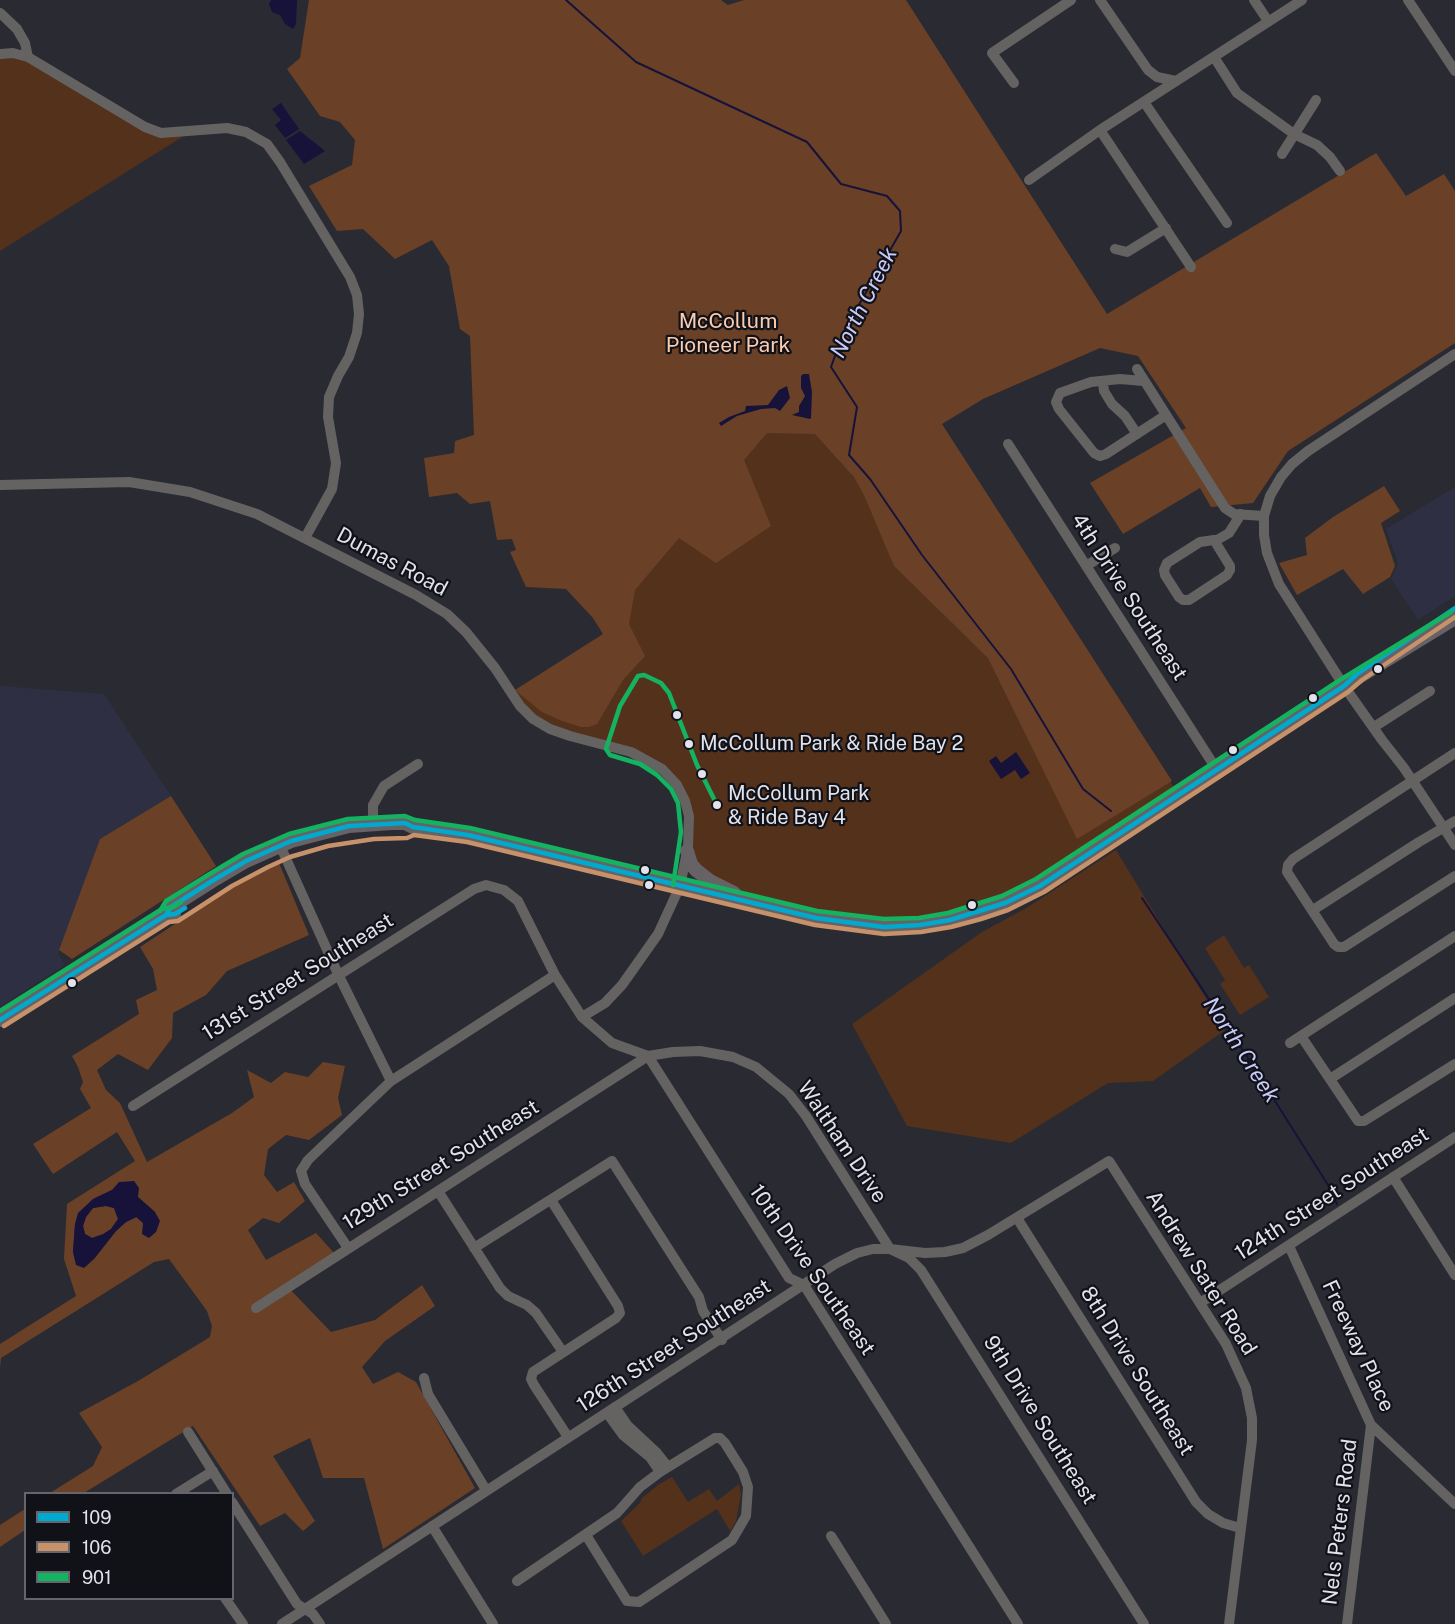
<!DOCTYPE html>
<style>
body{margin:0}
#map{position:relative;width:1455px;height:1624px;overflow:hidden;background:#2a2a32;font-family:"Public Sans",sans-serif}
canvas{display:block}
.legend{position:absolute;left:24px;top:1492px;width:210px;height:108px;box-sizing:border-box;background:#111118;border:2px solid #64656d;margin:0;padding:8px 10px;list-style:none;font-size:18px;color:#e1e2ec}
.legend li{display:flex;align-items:center;gap:12px;height:30px}
.legend b{width:30px;border:2px solid #64656d}
</style>
<div id="map">
<canvas width="1455" height="1624"></canvas>
<ul class="legend">
<li><b style="height:8px;background:#00a9ce"></b>109</li>
<li><b style="height:8px;background:#c7916a"></b>106</li>
<li><b style="height:8px;background:#13b361"></b>901</li>
</ul>
</div>
<script>
const ctx = document.querySelector('canvas').getContext('2d');
ctx.lineJoin = 'round';
function fillPath(path, color) { ctx.fillStyle = color; ctx.fill(path, 'evenodd'); }
const shape = rows => new Path2D(rows.map(r => 'M' + r).join(''));
function trace(path, color, width, dash) { ctx.strokeStyle = color; ctx.lineWidth = width; ctx.lineCap = dash ? 'butt' : 'round'; ctx.setLineDash(dash || []); ctx.stroke(path); }
function label(font, color, halo, rows, align = 'center') {
  ctx.font = font + ' "Public Sans",sans-serif'; ctx.lineWidth = 4.5; ctx.setLineDash([]); ctx.textBaseline = 'middle'; ctx.strokeStyle = halo; ctx.fillStyle = color; for (const [text, x, y, turn = 0] of rows) {
    ctx.save(); ctx.translate(x, y); ctx.rotate((+turn || 0) * Math.PI / 180); ctx.textAlign = isNaN(turn) ? turn : align; if (halo) ctx.strokeText(text, 0, 0); ctx.fillText(text, 0, 0); ctx.restore();
  }
}
fillPath(shape([
 [1455,487,1455,596,1418,620,1391,579,1398,563,1386,529],
 [0,686,104,694,171,796,100,839,58,954,65,965,0,1007]
]), '#2e2f42');
fillPath(shape([
 [837,0,934,426,1179,795,1005,903,884,927,726,896,692,859,689,832,677,785,643,757,550,729,512,696,611,632],
 [0,57,28,59,152,132,187,134,0,251],
 [1116,850,1225,1030,1153,1081,1108,1083,1011,1143,907,1126,852,1024,982,932,1028,907],
 [1224,935,1244,968,1249,965,1269,997,1240,1015,1220,984,1225,980,1205,948],
 [672,1477,688,1502,709,1489,717,1501,739,1484,741,1494,736,1521,730,1531,717,1509,643,1556,621,1521,640,1503,642,1498,658,1485]
]), '#54311b');
fillPath(shape([
 [309,0,721,0,728,5,744,0,906,0,1107,314,1376,153,1406,196,1444,174,1455,191,1455,343,1288,451,1253,503,1211,507,1200,488,1123,534,1090,483,1186,428,1138,356,1100,348,983,399,942,424,1172,781,1077,839,988,658,894,566,864,495,854,477,815,434,767,433,744,460,771,526,716,563,679,538,635,590,629,624,645,656,623,680,597,724,589,727,581,727,562,721,542,712,515,690,603,634,593,618,566,589,526,587,510,552,516,550,512,539,497,540,490,501,470,504,457,493,429,497,424,458,454,453,455,441,474,435,470,336,460,329,449,266,432,240,395,259,363,229,337,231,309,186,352,165,355,140,340,122,320,116,287,69,300,58],
 [1384,486,1400,511,1381,523,1395,566,1390,577,1363,594,1343,569,1297,595,1279,563,1307,555,1305,538,1333,517],
 [171,796,216,866,72,959,59,950,100,839],
 [279,863,309,935,227,971,206,995,173,1013,172,1038,148,1070,118,1054,97,1070,106,1090,120,1103,147,1162,232,1113,254,1097,247,1070,271,1083,285,1072,308,1077,323,1062,345,1066,338,1098,342,1115,309,1140,286,1135,268,1149,264,1175,277,1192,294,1182,305,1201,279,1223,263,1218,248,1230,266,1260,316,1233,334,1253,285,1284,331,1332,375,1320,422,1285,435,1306,385,1341,362,1367,373,1384,398,1372,416,1382,475,1488,383,1549,364,1478,323,1478,310,1438,273,1456,315,1521,303,1531,285,1513,260,1526,193,1426,84,1493,50,1493,93,1466,102,1447,79,1413,138,1381,210,1337,212,1326,207,1311,169,1259,154,1262,1,1358,0,1368,0,1344,76,1296,64,1259,67,1204,135,1161,117,1132,53,1174,33,1144,91,1108,80,1089,83,1082,78,1067,72,1056,139,1014,136,1000,157,990,153,969,140,947,239,882],
 [112,1190,138,1197,155,1212,143,1223,137,1217,126,1222,116,1231,94,1259,77,1265,73,1252,75,1224,93,1199],
 [106,1206,114,1208,118,1219,111,1229,103,1235,92,1238,85,1234,83,1226,86,1217,93,1208],
 [25,1509,25,1530,0,1547,0,1525]
]), '#6a4127');
fillPath(shape([
 [271,0,297,0,296,24,293,29,285,24,280,15,272,12,269,4],
 [281,103,299,129,285,138,275,125,281,120,272,109],
 [300,131,325,151,304,164,286,140],
 [803,374,809,374,812,392,811,418,810,419,792,415,799,412,799,406,805,396,801,388,801,376],
 [787,386,790,398,780,411,775,408,761,409,737,416,721,426,719,423,729,417,745,411,746,406,768,405,779,390],
 [1016,752,1030,773,1021,779,1015,770,1001,779,989,761,996,756,1001,763],
 [134,1181,139,1188,138,1197,155,1212,160,1221,156,1232,149,1238,142,1234,143,1223,136,1217,126,1222,116,1231,94,1259,84,1268,76,1265,73,1252,75,1224,78,1213,93,1199,112,1190,119,1182],
 [106,1206,114,1208,118,1219,111,1229,103,1234,92,1238,85,1234,83,1226,86,1217,93,1208]
]), '#17123a');
trace(shape([
 [566,0,636,62,807,142,841,184,887,196,900,211,901,231,844,331,831,367,857,407,849,455,870,479,922,555,1011,669,1083,789,1111,811],
 [1142,898,1246,1055,1328,1185,1337,1204]
]), '#17123a', 2);
trace(shape([
 [1100,0,1148,70,1157,77,1176,81],
 [1254,0,1268,21],
 [1408,0,1455,71],
 [0,13,17,29,25,43,28,57],
 [0,54,13,53,28,57,145,127,161,133,227,128,246,132,267,144,280,162,350,277,357,295,359,314,357,333,349,357,338,376,329,397,328,417,336,463,332,489,305,538],
 [1214,57,1237,93,1294,134,1317,145,1330,157,1340,171],
 [1014,83,992,53,1071,0],
 [1144,102,1227,223],
 [1100,130,1191,267],
 [1282,154,1316,100],
 [1029,180,1100,130,1302,0],
 [1115,249,1127,252,1166,228],
 [1455,354,1308,451,1292,464,1281,477,1270,496,1264,516,1264,535,1267,553,1279,584,1344,686,1382,740,1404,768,1455,845],
 [1137,369,1225,508,1234,514,1264,516],
 [1143,381,1120,379,1091,382,1060,393,1056,402,1059,409,1094,453,1100,456,1106,454,1166,415],
 [1103,382,1104,391,1112,404,1125,416,1137,434],
 [1008,444,1217,770],
 [0,485,129,482,190,492,257,514,416,595,447,614,466,632,495,668,520,706,533,719,550,729,570,736,631,752,662,769,677,785,685,801,689,816,688,847,680,886,658,934,622,985,605,1003,582,1017],
 [1214,540,1230,566,1230,570,1227,575,1189,600,1183,600,1179,597,1165,575,1164,570,1167,563,1200,542,1214,540,1217,540,1229,533,1241,514],
 [1086,566,1115,548],
 [1374,727,1430,691],
 [1455,753,1293,859,1288,865,1287,872,1334,944,1338,947,1344,947,1455,876],
 [373,824,373,805,384,786,418,764],
 [283,852,338,974,391,1081],
 [1313,910,1419,842,1455,821],
 [1301,1036,1358,1121,1364,1121,1455,1064],
 [1290,1043,1455,936],
 [1330,1079,1455,998],
 [133,1106,474,889,486,885,504,890,518,901,555,975,582,1017,612,1043,648,1056,789,1278,804,1285,1018,1624],
 [1393,1177,1455,1275],
 [438,1191,500,1288,508,1296,527,1305,536,1313,563,1352],
 [551,1200,618,1306,620,1313,616,1318,533,1372,531,1379,534,1385,568,1437],
 [1017,1218,1196,1502,1208,1514,1223,1523,1240,1528],
 [1289,1246,1371,1425,1455,1504],
 [348,1248,305,1184,301,1171,308,1160,391,1081,555,975],
 [474,1248,612,1161,699,1297,703,1311,722,1340],
 [1200,1303,1455,1137],
 [256,1308,648,1056,673,1052,700,1051,733,1057,756,1067,789,1094,806,1116,890,1249,909,1258,921,1270,1144,1624],
 [424,1378,428,1394,486,1490],
 [615,1407,628,1426,657,1453,668,1467],
 [607,1413,623,1435,650,1457,660,1472],
 [188,1432,227,1494],
 [176,1494,213,1471],
 [232,1502,297,1604,313,1614,320,1624],
 [432,1526,493,1624],
 [831,1536,886,1624],
 [517,1581,617,1513,640,1487,660,1472,715,1438,720,1438,725,1443,743,1472,748,1487,746,1516,732,1540,639,1602,627,1601,586,1535],
 [225,1598,243,1624],
 [282,1624,835,1264,857,1253,873,1249,890,1249,925,1253,945,1252,963,1248,988,1235,1109,1161,1226,1344,1246,1388,1252,1418,1252,1440,1229,1624],
 [1347,1624,1371,1425]
]), '#656262', 10);
trace(shape([
 [687,851,691,864,696,870,710,881,734,893],
 [166,915,171,907,212,881,246,861,291,841,349,826,392,823,405,823,413,827,468,835,816,918,884,927,920,925,950,920,1005,903,1040,886,1344,686,1455,618],
 [0,1020,166,915,174,914]
]), '#666265', 14);
trace(shape([
 [166,915,171,907,212,881,246,861,291,841,349,826,405,823,413,827,468,835,816,918,884,927,920,925,950,920,1005,903,1040,886,1344,686,1357,674,1455,608],
 [0,1020,166,915,175,914,185,908]
]), '#00a9ce', 4.5);
trace(shape([
 [4,1026,169,922,178,921,232,886,268,867,290,857,328,846,374,839,407,838,414,835,467,842,815,925,884,934,921,932,951,927,981,919,1008,910,1044,892,1348,692,1362,680,1455,617]
]), '#c7916a', 4.5);
trace(shape([
 [673,885,681,832,678,803,671,789,657,775,640,764,610,755,606,749,620,706,638,676,644,675,661,683,669,693,697,765,717,805],
 [160,911,166,901,208,875,243,854,289,834,348,819,405,816,415,820,470,828,817,911,884,919,919,918,948,913,1002,896,1036,879,1340,680,1451,612],
 [0,1011,162,909,173,907,181,902]
]), '#13b361', 4.5);
for (const [x, y, r, color] of [
 [1378,669,5,"#e1e2ec"],
 [1313,698,5,"#e1e2ec"],
 [677,715,5,"#e1e2ec"],
 [689,744,5,"#e1e2ec"],
 [1233,750,5,"#e1e2ec"],
 [702,774,5,"#e1e2ec"],
 [717,805,5,"#e1e2ec"],
 [645,870,5,"#e1e2ec"],
 [649,885,5,"#e1e2ec"],
 [972,905,5,"#e1e2ec"],
 [72,983,5,"#e1e2ec"]
]) { const dot = new Path2D(); dot.arc(x, y, r, 0, 2 * Math.PI); ctx.fillStyle = color; ctx.fill(dot); trace(dot, '#111118', 2); }
label('20px', '#e1e2ec', '#111118', [
 ["McCollum Park & Ride Bay 2",700,744],
 ["McCollum Park",728,794],
 ["& Ride Bay 4",728,818]
], 'left');
label('21px', '#facbae', '#111118', [
 ["McCollum",728,322],
 ["Pioneer Park",728,346]
]);
label('21px', '#e1e2ec', '#111118', [
 ["Dumas Road",392,562,28],
 ["4th Drive Southeast",1129,597,57],
 ["131st Street Southeast",298,977,-32],
 ["Waltham Drive",842,1142,56],
 ["129th Street Southeast",441,1165,-32],
 ["124th Street Southeast",1332,1194,-33],
 ["10th Drive Southeast",812,1270,55],
 ["Andrew Sater Road",1201,1273,58],
 ["126th Street Southeast",674,1346,-33],
 ["Freeway Place",1358,1346,65],
 ["8th Drive Southeast",1137,1371,58],
 ["9th Drive Southeast",1040,1420,58],
 ["Nels Peters Road",1340,1522,-83]
]);
label('italic 22px', '#c8cbfa', '#111118', [
 ["North Creek",864,303,-63],
 ["North Creek",1241,1050,57]
]);
</script>
